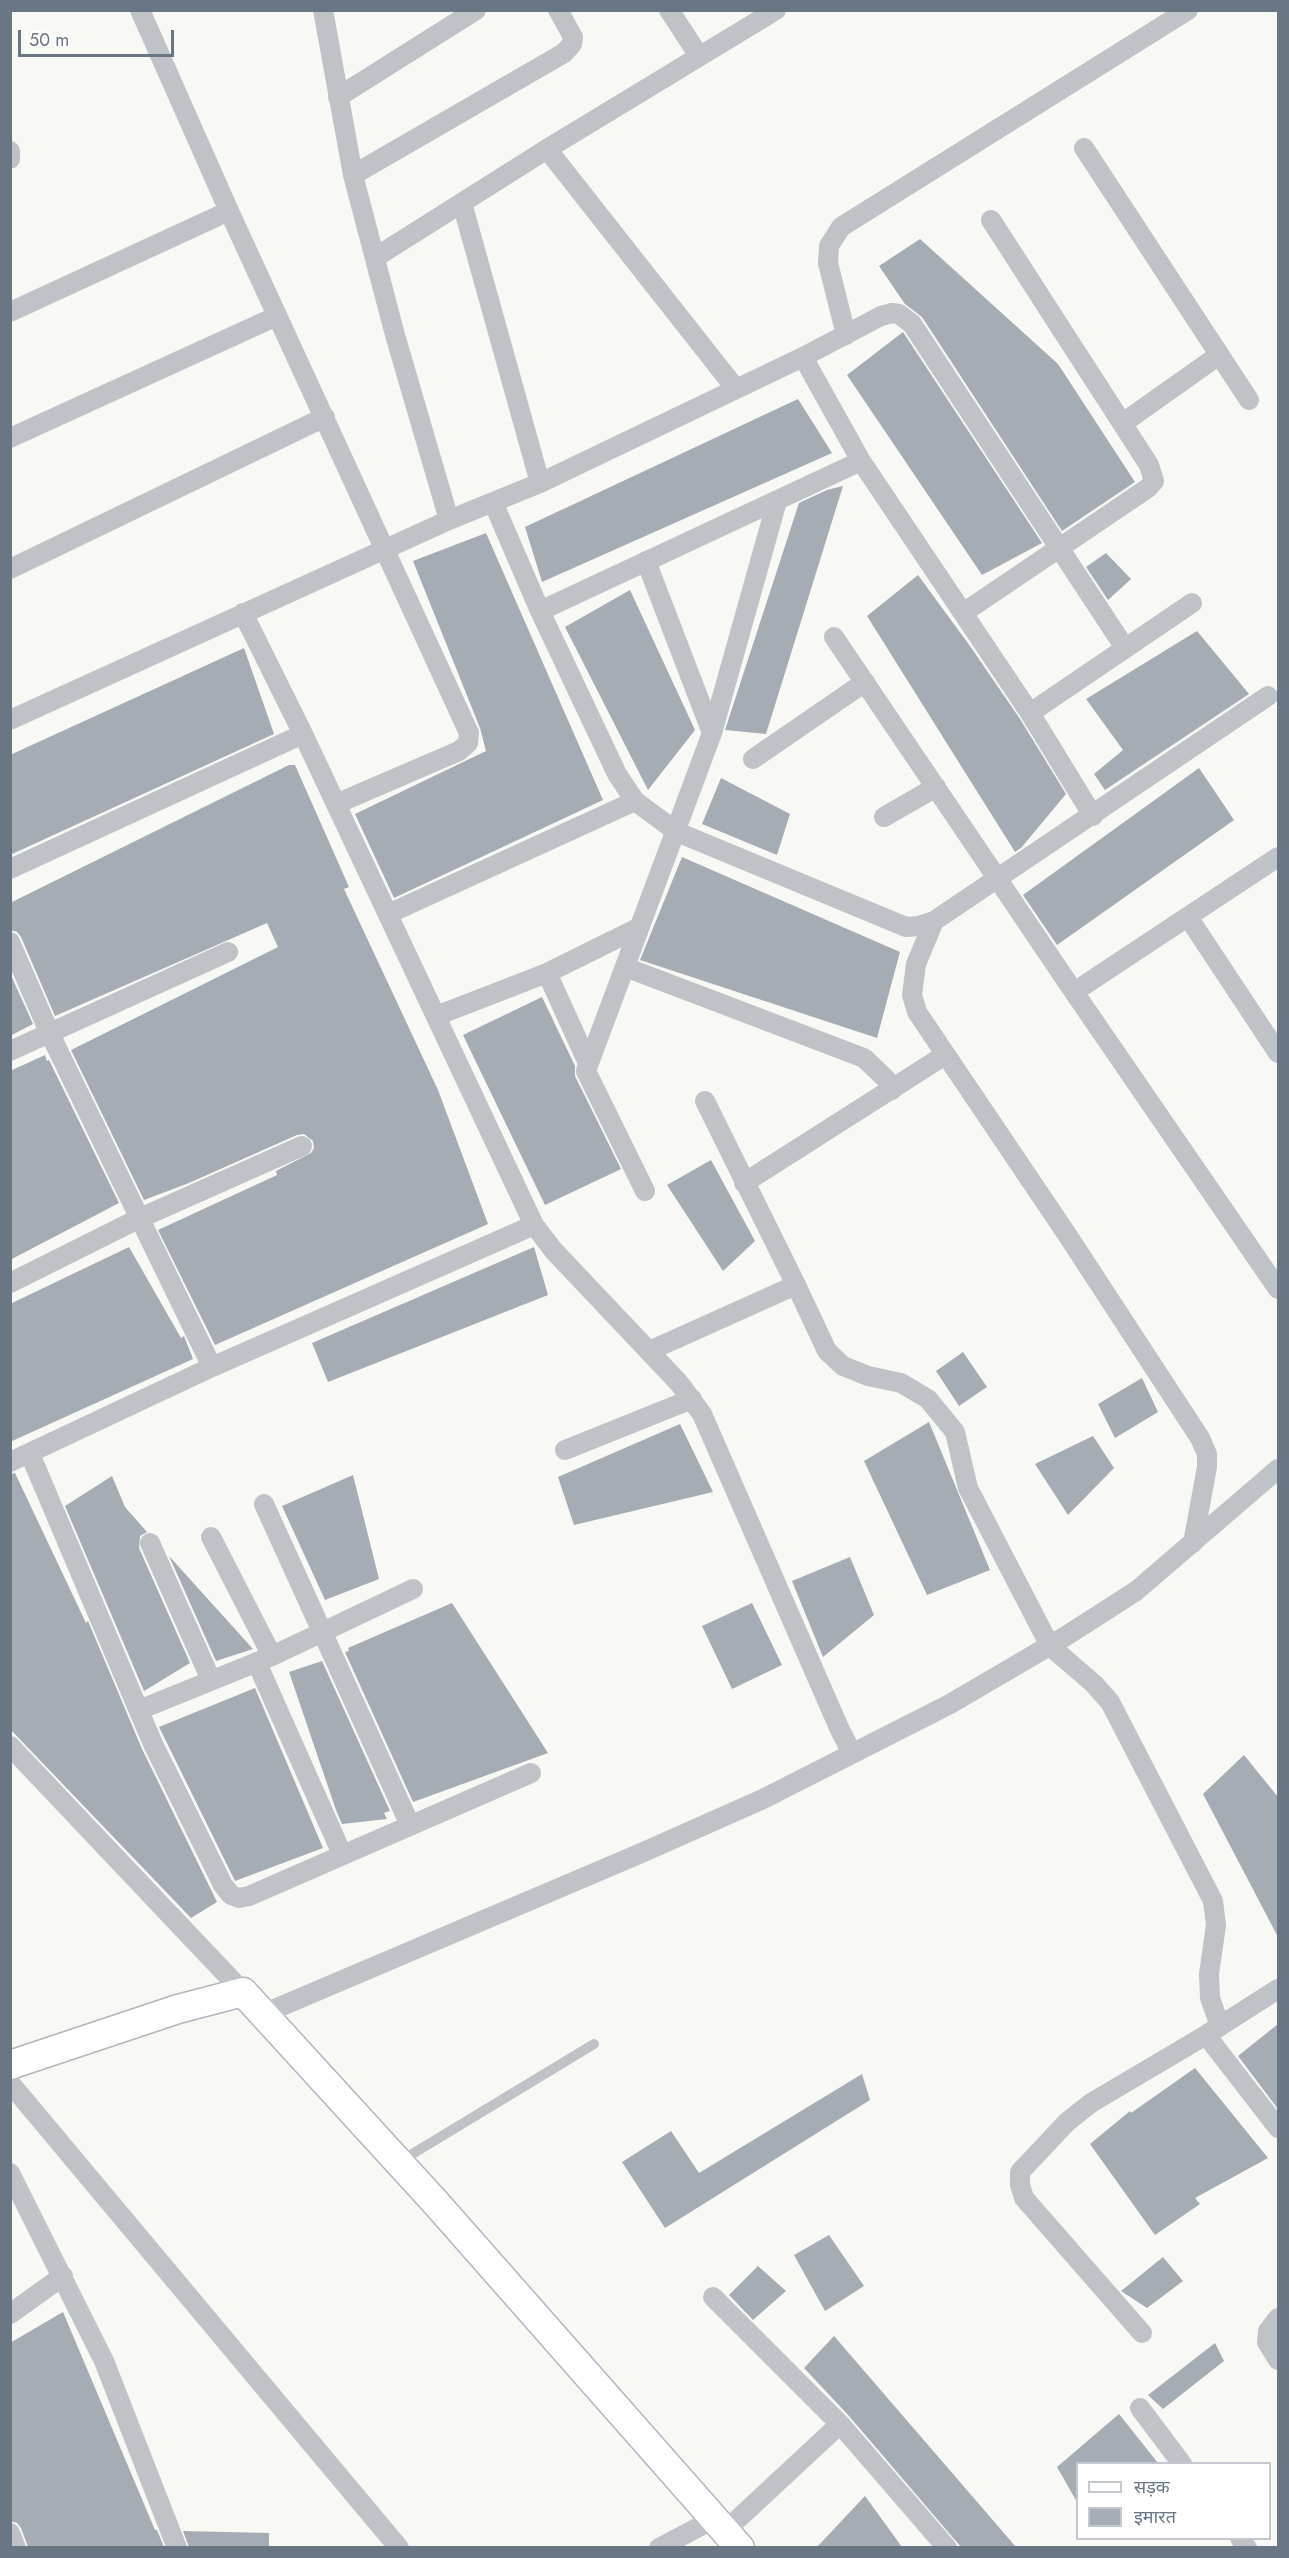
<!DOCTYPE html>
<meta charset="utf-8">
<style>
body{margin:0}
#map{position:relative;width:1289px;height:2558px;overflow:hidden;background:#f8f8f5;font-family:Jost,"Noto Sans Devanagari",sans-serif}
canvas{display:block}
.frame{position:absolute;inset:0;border:12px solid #697684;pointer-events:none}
.legend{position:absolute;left:1076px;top:2462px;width:195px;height:78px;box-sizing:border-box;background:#fff;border:2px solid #c3c8ce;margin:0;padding:8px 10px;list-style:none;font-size:18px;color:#697684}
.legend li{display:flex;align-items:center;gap:12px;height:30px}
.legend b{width:30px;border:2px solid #c3c8ce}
.scale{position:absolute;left:18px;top:30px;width:156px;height:27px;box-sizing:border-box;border:3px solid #697684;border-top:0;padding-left:8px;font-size:18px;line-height:21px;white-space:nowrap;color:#697684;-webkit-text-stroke:4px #fff;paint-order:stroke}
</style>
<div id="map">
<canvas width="1289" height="2558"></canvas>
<div class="frame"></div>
<ul class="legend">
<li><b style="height:8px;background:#fff"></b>सड़क</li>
<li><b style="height:16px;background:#a5acb3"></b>इमारत</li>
</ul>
<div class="scale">50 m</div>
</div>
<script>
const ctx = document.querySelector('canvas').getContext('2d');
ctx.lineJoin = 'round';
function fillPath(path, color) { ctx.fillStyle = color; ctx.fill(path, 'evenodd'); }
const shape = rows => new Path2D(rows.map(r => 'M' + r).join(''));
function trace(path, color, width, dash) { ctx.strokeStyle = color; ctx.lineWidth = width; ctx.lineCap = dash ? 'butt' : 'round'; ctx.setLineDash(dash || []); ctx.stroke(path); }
fillPath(shape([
 [920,239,1058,364,1135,482,1062,531,922,317,905,304,879,266],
 [903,332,1042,543,982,575,847,375],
 [798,399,832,453,542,582,525,527],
 [843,486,766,734,725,730,799,503,827,490],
 [486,533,603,800,394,898,355,814,486,751,480,728,413,561],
 [1106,553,1131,579,1108,600,1086,567],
 [918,575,970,646,1020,719,1066,794,1021,848,1015,852,867,616],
 [630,590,695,730,648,790,565,627],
 [1197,631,1249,694,1105,790,1094,774,1123,750,1086,699],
 [244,648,274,734,10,855,10,755],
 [289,765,295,765,349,887,344,889,438,1090,488,1224,215,1345,158,1230,277,1175,276,1171,311,1153,314,1148,313,1141,304,1134,297,1135,189,1183,144,1200,71,1050,278,947,267,923,55,1016,21,937,17,932,10,930,10,903],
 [1199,768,1234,820,1057,945,1023,895],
 [721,778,790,814,777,855,702,824],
 [682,857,900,952,877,1038,640,960],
 [10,973,33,1024,10,1036],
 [542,997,575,1066,575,1076,621,1169,545,1205,463,1035],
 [45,1055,47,1061,49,1060,119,1203,10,1260,10,1071],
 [711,1160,755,1241,723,1271,667,1185],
 [129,1247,181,1338,184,1336,193,1359,10,1442,10,1304],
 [534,1247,548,1295,328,1382,312,1343],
 [963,1352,987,1387,959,1406,936,1371],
 [1142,1378,1158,1412,1115,1438,1098,1404],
 [929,1422,990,1570,927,1595,864,1461],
 [680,1424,713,1492,574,1525,558,1477],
 [1093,1436,1114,1468,1068,1515,1035,1464],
 [15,1473,86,1623,88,1621,142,1749,217,1902,191,1918,10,1729,10,1474],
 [353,1475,379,1579,325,1600,282,1506],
 [112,1476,125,1507,147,1532,140,1536,139,1548,190,1663,144,1691,65,1506],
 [169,1556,253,1649,216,1661],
 [850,1557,874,1615,823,1657,792,1581],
 [452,1603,548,1753,413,1802,345,1652,349,1651,348,1648],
 [752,1603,782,1665,732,1689,702,1626],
 [322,1661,390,1811,384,1813,387,1819,342,1824,336,1810,289,1672],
 [255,1688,323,1848,235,1881,159,1727],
 [1244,1755,1278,1797,1278,1937,1203,1794],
 [1278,2024,1278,2109,1238,2056],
 [1195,2068,1268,2158,1195,2198,1200,2204,1155,2235,1090,2144,1130,2111,1131,2113],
 [862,2074,870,2100,665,2228,622,2162,671,2131,699,2173],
 [829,2235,864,2286,825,2311,794,2255],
 [1163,2257,1183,2281,1147,2308,1121,2291],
 [758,2266,786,2291,753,2320,729,2295],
 [63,2312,155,2530,157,2530,164,2547,28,2547,21,2528,17,2523,10,2521,10,2343],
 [834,2336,1016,2547,961,2547,849,2416,804,2368],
 [1215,2343,1224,2361,1163,2409,1148,2395],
 [1119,2414,1158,2463,1077,2463,1077,2502,1057,2467],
 [865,2496,902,2547,817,2547],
 [183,2531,269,2533,269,2547,189,2547]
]), '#a5acb3');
const secondary = shape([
 [10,2065,178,2009,243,1992,436,2203,740,2548]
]);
trace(secondary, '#b2b7bc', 31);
trace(shape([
 [399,2162,594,2044]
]), '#bfc3c7', 10);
trace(shape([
 [140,10,229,211,469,733,468,743,459,751,336,804],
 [323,10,353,175,395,335,449,520],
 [669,10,699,56],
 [338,97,476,10],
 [1084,148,1249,400],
 [547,149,736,389],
 [10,151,10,159],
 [353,175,564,53,572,44,573,37,558,10],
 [462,203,540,483],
 [376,257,547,149,776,10],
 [10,312,229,211],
 [846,335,828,263,829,246,841,227,1188,10],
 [803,357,861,461,1030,713,1093,816],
 [1123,423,1219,355],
 [10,438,277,316],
 [493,502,540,611,617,774,635,801,677,832,906,927,919,926,934,921,1268,696],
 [646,561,712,733],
 [10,569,325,417],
 [540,611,861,461],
 [243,613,303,734,534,1225,554,1251,679,1383,702,1414,840,1730,852,1753],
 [963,613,1148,488,1154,481,1149,465,991,220],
 [834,637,1074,992,1278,1289],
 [1030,713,1192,603],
 [10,720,449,520,540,483,803,357,881,316,892,313,899,314,912,324,1125,648],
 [753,759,865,682],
 [884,817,936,787],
 [10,869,303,734],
 [388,914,635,801],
 [1188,917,1278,1053],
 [934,921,916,964,912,995,917,1012,1068,1236,1200,1438,1207,1454,1207,1467,1193,1543],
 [10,942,50,1034,212,1367],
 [625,967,864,1058,886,1079,892,1090],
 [547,973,588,1063,586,1071,645,1191],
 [1074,992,1278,857],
 [436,1016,547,973,638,928],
 [10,1051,228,952],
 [586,1071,712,733,777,501],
 [744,1183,945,1055],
 [10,1283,138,1219,302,1146],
 [796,1285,827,1351,843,1366,868,1376,901,1383,928,1399,955,1432,968,1488,1050,1646,1094,1684,1110,1702,1213,1901,1216,1925,1209,1974,1210,1998,1220,2026],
 [649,1351,796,1285,705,1101],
 [565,1450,692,1399],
 [30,1454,153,1744,223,1885,231,1895,239,1898,249,1896,531,1773],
 [10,1462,212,1367,534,1225],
 [264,1504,410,1825],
 [211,1537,272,1656],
 [150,1543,211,1680],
 [257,1663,342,1854],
 [139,1710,272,1656,413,1589],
 [10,1746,243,1992],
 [263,2014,639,1854,763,1799,950,1704,1066,1636,1136,1591,1278,1469],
 [1206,2035,1278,2128],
 [10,2083,399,2548],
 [10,2173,104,2361,177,2548],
 [713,2297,840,2424,947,2548],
 [10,2314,63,2276],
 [1278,2318,1268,2331,1267,2342,1278,2360],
 [1142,2333,1024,2198,1020,2185,1020,2172,1067,2122,1091,2103,1206,2035,1278,1989],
 [1140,2408,1182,2464],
 [725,2531,840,2424],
 [10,2533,16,2548],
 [1240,2538,1247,2548],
 [659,2548,714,2519]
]), '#bfc3c7', 20);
trace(secondary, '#fff', 28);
</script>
